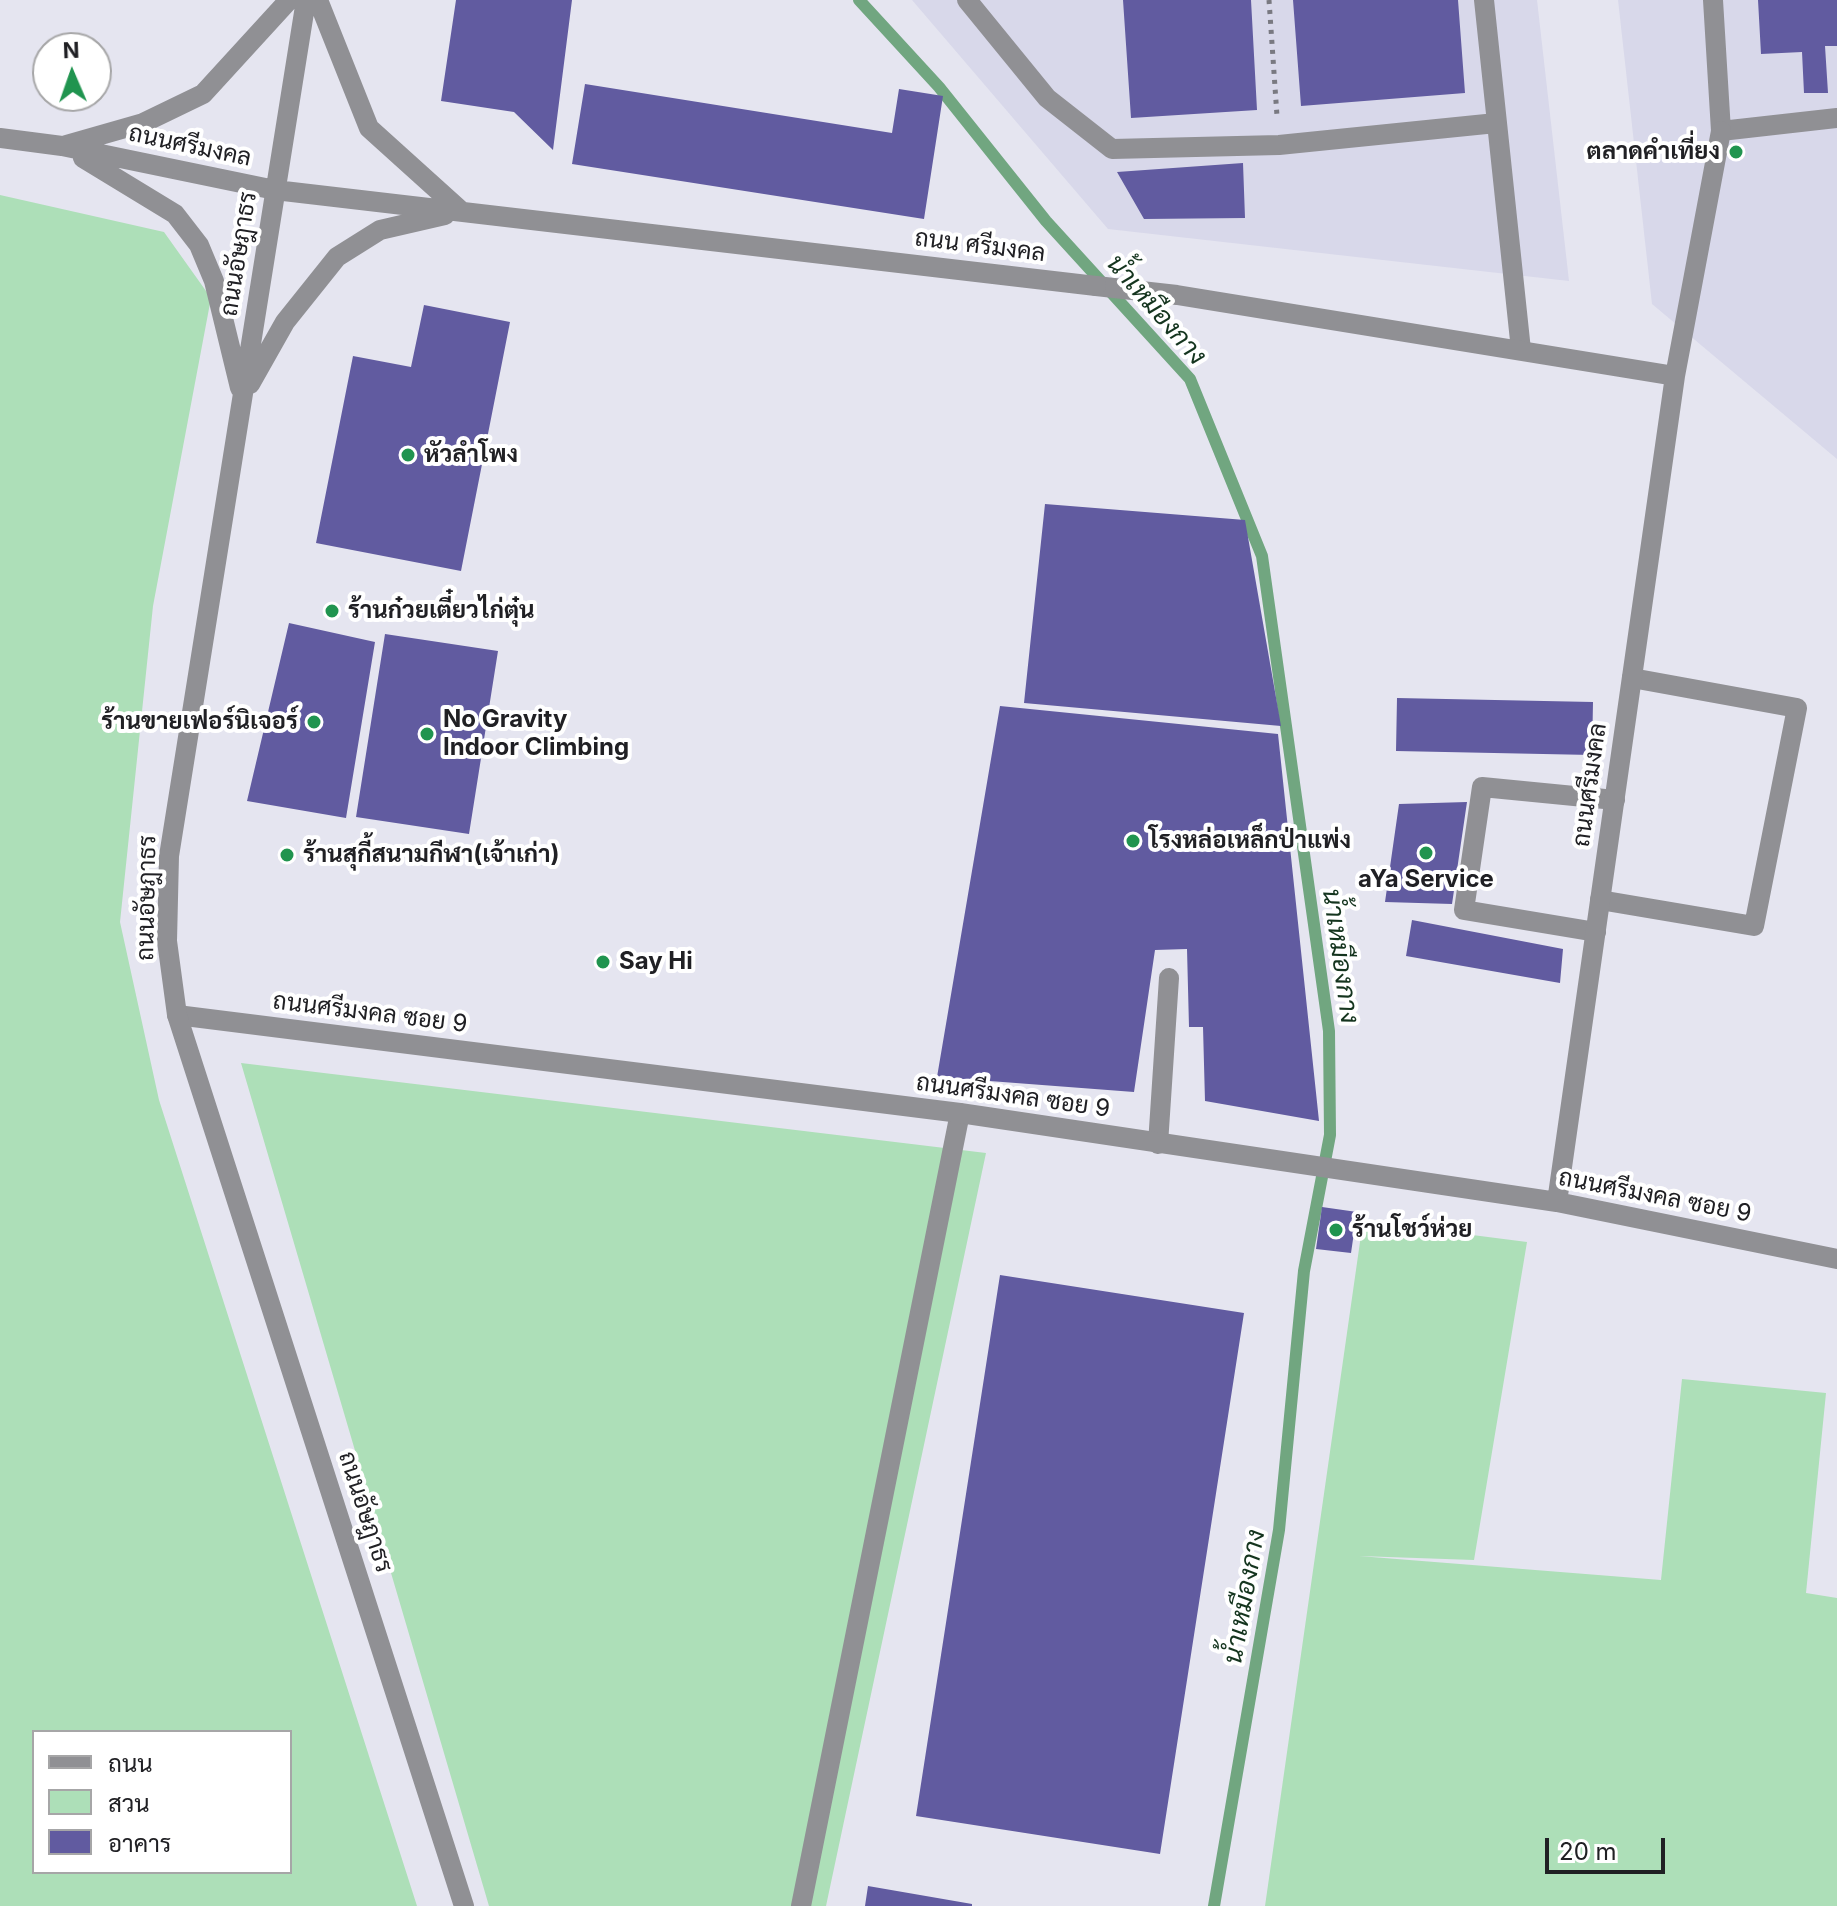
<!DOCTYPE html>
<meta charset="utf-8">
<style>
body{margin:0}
#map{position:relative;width:1837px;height:1906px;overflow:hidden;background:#e5e5f0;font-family:Inter,Sarabun,sans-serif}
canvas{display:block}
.legend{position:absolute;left:32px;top:1730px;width:260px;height:144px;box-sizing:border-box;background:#fff;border:2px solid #a6a6a7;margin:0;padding:10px 14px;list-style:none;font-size:24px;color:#202024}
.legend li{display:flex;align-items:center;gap:16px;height:40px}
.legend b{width:40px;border:2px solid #a6a6a7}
.north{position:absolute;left:32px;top:32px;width:80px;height:80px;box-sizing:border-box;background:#fff;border:2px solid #a6a6a7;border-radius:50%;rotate:358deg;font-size:22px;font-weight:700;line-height:32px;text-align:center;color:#202024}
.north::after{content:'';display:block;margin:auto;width:28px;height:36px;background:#20944f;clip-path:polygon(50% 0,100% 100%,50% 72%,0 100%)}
.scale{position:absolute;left:1545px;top:1838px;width:120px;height:36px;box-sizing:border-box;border:4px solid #202024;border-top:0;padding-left:10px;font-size:24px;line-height:28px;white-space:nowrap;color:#202024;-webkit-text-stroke:6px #fff;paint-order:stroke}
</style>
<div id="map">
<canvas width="1837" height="1906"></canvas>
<ul class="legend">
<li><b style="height:10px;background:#909094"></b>ถนน</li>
<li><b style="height:22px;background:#addfb8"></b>สวน</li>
<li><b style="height:22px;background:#615ba0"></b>อาคาร</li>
</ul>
<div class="north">N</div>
<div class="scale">20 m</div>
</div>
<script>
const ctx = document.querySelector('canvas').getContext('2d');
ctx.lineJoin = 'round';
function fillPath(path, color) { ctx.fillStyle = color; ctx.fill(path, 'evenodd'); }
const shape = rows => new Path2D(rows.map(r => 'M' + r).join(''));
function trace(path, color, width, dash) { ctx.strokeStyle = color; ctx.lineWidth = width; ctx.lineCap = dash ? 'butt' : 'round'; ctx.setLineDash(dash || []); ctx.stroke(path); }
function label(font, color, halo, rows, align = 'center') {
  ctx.font = font + ' Inter,Sarabun,sans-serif'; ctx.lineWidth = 8; ctx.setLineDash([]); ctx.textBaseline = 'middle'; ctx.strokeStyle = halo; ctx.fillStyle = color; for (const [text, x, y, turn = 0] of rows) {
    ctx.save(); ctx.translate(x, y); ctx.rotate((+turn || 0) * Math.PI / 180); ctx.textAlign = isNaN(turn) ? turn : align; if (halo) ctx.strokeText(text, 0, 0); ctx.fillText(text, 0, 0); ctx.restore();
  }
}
fillPath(shape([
 [912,0,1537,0,1569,281,1108,229],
 [1618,0,1837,0,1837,459,1652,304]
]), '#d8d8ea');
fillPath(shape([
 [0,195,164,232,211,298,153,606,120,922,159,1100,417,1906,0,1906],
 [34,1732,290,1732,290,1872,34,1872],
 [241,1063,986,1153,826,1906,489,1906],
 [1363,1221,1527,1242,1474,1560,1359,1556,1661,1580,1682,1379,1826,1393,1806,1593,1837,1598,1837,1906,1265,1906]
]), '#addfb8');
trace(shape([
 [859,0,939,87,1046,221,1190,379,1262,556,1329,1031,1330,1135,1304,1271,1279,1530,1214,1906]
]), '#71a680', 12);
fillPath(shape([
 [456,0,572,0,553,150,514,112,441,101],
 [1123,0,1251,0,1257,110,1131,118],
 [1293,0,1458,0,1465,93,1301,106],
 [1758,0,1837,0,1837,46,1825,46,1828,93,1804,93,1802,52,1761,54],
 [585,84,892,133,899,89,943,96,924,219,572,164],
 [1243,163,1245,218,1144,219,1117,172],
 [424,305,510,322,461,571,316,543,353,356,411,367],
 [1045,504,1245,520,1281,726,1024,703],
 [289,623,375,642,346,818,247,801],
 [385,634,498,651,469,834,356,817],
 [1397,698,1593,702,1592,755,1396,751],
 [1000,706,1278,734,1319,1121,1205,1101,1203,1027,1189,1027,1187,949,1155,950,1134,1092,937,1077],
 [1467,802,1452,904,1385,902,1399,804],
 [1412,920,1563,949,1560,983,1406,956],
 [1322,1207,1357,1212,1351,1253,1316,1249],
 [1000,1275,1244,1313,1160,1854,916,1816],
 [868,1886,972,1904,972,1906,865,1906]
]), '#615ba0');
trace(shape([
 [1269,0,1277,116]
]), '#797981', 5, [4, 6]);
trace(shape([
 [967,0,1047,98,1112,149,1279,145,1496,123],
 [1484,0,1521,350],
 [1713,0,1721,131,1837,118],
 [1600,900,1754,926,1797,708,1632,678],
 [1596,932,1464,910,1482,787,1615,800],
 [1158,1144,1169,978],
 [801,1906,960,1113]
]), '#909094', 20);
trace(shape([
 [1096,286,1177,295,1675,376],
 [177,1015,960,1113,1557,1202,1837,1259],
 [1557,1202,1675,376,1721,131]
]), '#909094', 20);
trace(shape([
 [306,0,169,856,167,941,177,1015,464,1906],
 [318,0,369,128,461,211],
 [0,138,62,146,275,190,1096,286],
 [66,145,143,123,203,94,289,0],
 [83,158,175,214,199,245,214,281,240,388],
 [250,384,285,322,337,257,380,230,445,215]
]), '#909094', 20);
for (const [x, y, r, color] of [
 [1736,152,8,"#20944f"],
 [408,455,8,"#20944f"],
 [332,611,8,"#20944f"],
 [314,722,8,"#20944f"],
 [427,734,8,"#20944f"],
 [1133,841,8,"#20944f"],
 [1426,853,8,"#20944f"],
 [287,855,8,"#20944f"],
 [603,962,8,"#20944f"],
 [1336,1230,8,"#20944f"]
]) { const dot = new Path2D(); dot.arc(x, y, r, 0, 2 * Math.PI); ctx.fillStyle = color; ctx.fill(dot); trace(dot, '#fff', 3); }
label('24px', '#202024', '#fff', [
 ["ถนนศรีมงคล",190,146,12],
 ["ถนน ศรีมงคล",980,246,7],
 ["ถนนอัษฎาธร",239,254,-81],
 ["ถนนศรีมงคล",1590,785,-82],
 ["ถนนอัษฎาธร",147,898,-89],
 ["ถนนศรีมงคล ซอย 9",370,1013,7],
 ["ถนนศรีมงคล ซอย 9",1013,1096,8],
 ["ถนนศรีมงคล ซอย 9",1655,1196,11],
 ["ถนนอัษฎาธร",365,1512,72]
]);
label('bold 24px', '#202024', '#fff', [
 ["ตลาดคำเที่ยง",1720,152,"right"],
 ["หัวลำโพง",424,455],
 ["ร้านก๋วยเตี๋ยวไก่ตุ๋น",348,611],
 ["No Gravity",443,720],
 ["Indoor Climbing",443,748],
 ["ร้านขายเฟอร์นิเจอร์",298,722,"right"],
 ["โรงหล่อเหล็กป่าแพ่ง",1149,841],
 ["ร้านสุกี้สนามกีฬา(เจ้าเก่า)",303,855],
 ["aYa Service",1426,880,"center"],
 ["Say Hi",619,962],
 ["ร้านโชว์ห่วย",1352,1230]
], 'left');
label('italic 26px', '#14341e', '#fff', [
 ["น้ำเหมืองกาง",1156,310,49],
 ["น้ำเหมืองกาง",1340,956,82],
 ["น้ำเหมืองกาง",1245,1597,-80]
]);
</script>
